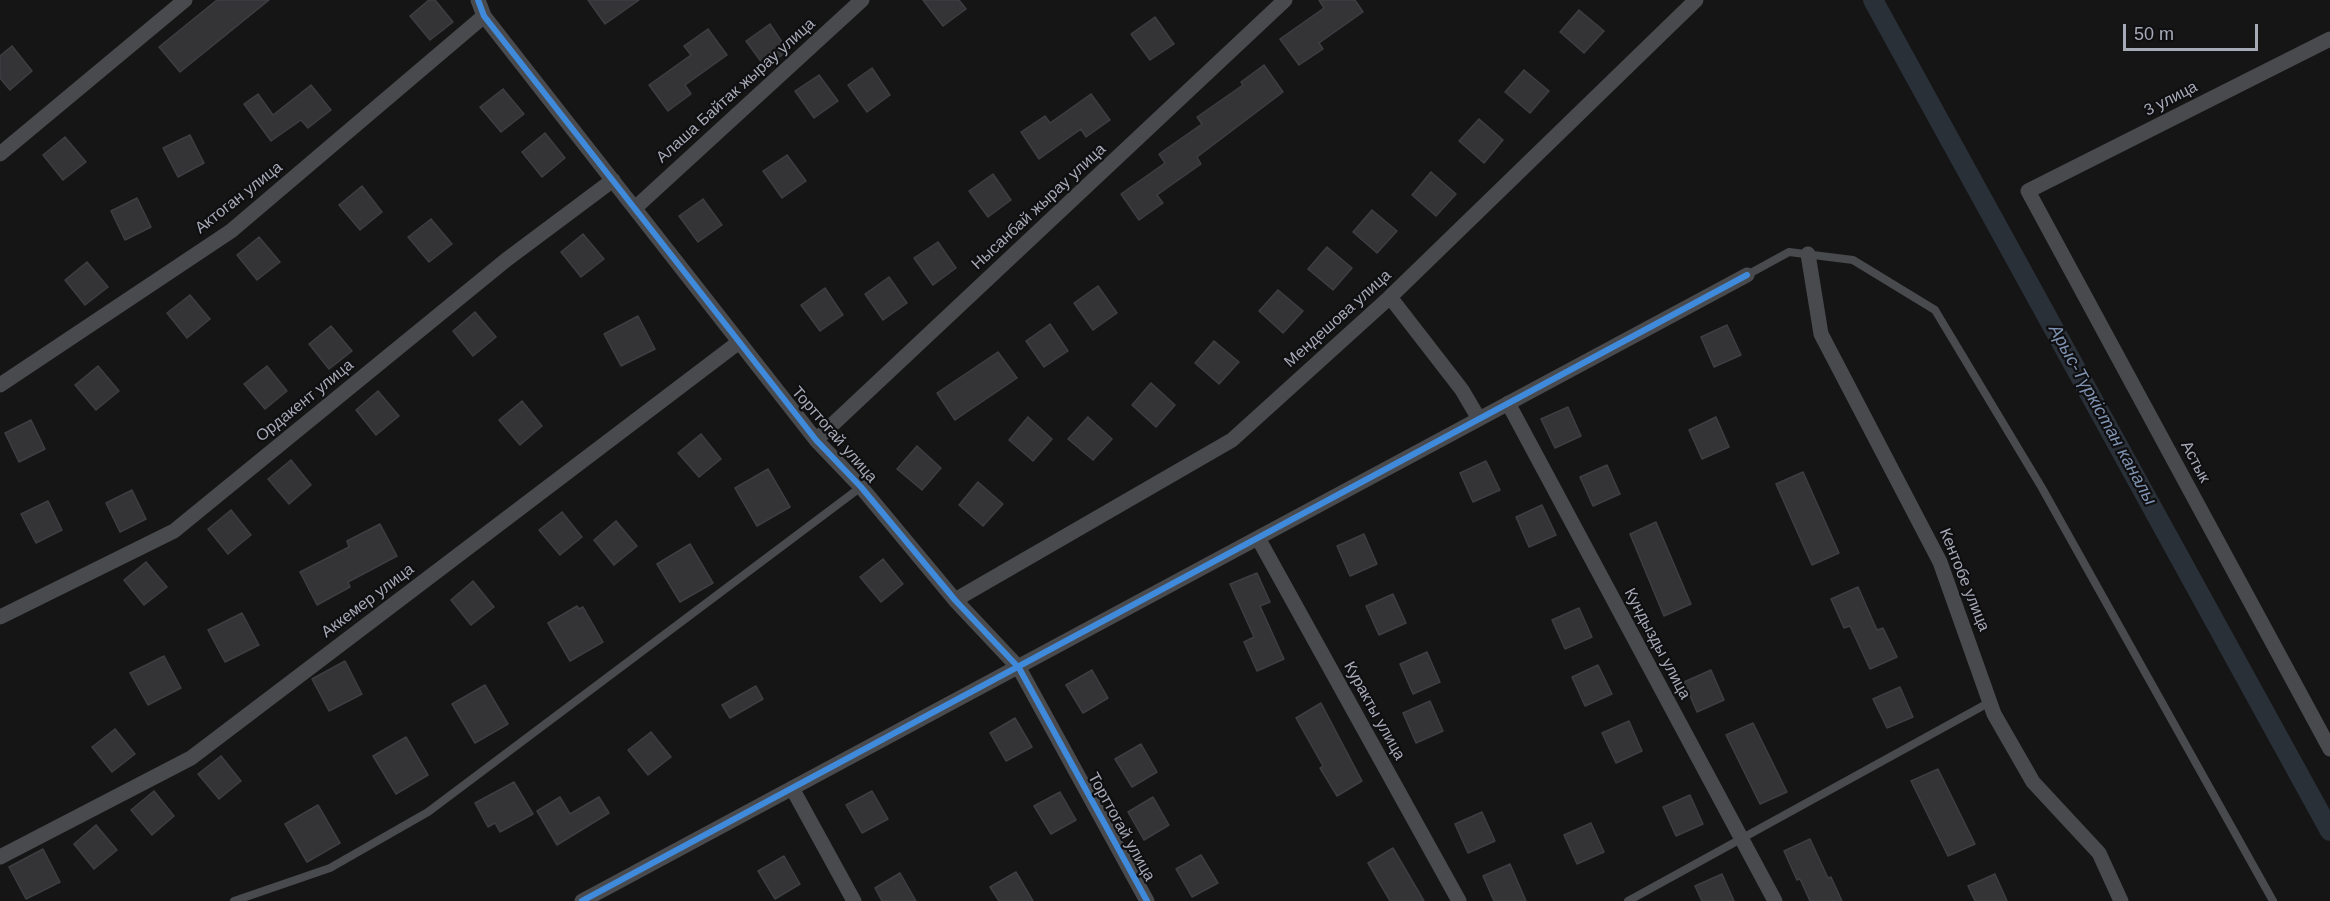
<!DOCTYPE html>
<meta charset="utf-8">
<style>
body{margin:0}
#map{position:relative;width:2330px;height:901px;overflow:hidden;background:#151515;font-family:Helvetica,sans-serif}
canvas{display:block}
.scale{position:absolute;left:2123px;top:24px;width:135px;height:27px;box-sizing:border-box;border:3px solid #a6a9b6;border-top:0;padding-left:8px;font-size:18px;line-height:21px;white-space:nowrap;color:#a6a9b6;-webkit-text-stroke:4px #0f0f11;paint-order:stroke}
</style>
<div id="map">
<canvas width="2330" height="901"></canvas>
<div class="scale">50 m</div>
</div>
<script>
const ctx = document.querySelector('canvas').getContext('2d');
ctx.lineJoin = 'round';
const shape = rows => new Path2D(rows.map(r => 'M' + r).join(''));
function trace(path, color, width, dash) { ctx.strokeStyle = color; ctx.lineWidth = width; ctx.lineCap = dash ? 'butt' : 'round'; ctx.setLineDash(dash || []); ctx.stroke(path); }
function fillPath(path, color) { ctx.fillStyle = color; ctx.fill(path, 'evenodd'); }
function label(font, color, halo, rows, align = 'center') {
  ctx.font = font + ' Helvetica,sans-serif'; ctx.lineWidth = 4.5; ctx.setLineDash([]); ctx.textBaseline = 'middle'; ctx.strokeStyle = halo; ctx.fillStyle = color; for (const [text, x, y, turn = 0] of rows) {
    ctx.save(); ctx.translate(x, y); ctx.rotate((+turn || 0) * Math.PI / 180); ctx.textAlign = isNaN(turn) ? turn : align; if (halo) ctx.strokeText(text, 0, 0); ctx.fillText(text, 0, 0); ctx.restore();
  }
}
trace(shape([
 [1873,0,2330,831]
]), '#2a3038', 20);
const building = shape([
 [217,0,269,0,180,72,159,47,217,0],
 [429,0,435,0,453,22,430,40,410,16,429,0],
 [588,0,639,0,605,24,588,0],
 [923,0,959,0,966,9,943,26,923,0],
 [1319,0,1355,0,1363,12,1319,43,1323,49,1299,65,1280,39,1324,8,1319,0],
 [1579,10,1604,31,1584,53,1560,32,1579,10],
 [1155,17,1174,44,1150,60,1131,34,1155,17],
 [770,24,788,51,765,67,746,41,770,24],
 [708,29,727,55,685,85,691,94,668,111,649,85,691,55,684,46,708,29],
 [12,46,32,71,10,90,0,78,0,56,12,46],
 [1264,65,1283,92,1197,157,1201,164,1157,195,1163,203,1139,220,1121,194,1165,163,1159,154,1202,124,1197,117,1243,85,1241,82,1264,65],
 [872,68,890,95,867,112,848,85,872,68],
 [1524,70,1549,91,1530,113,1505,92,1524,70],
 [819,75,838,101,814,118,795,91,819,75],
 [311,85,331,110,308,128,301,120,271,141,244,104,258,94,273,115,311,85],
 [503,89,524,114,501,132,480,107,503,89],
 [1091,94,1110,120,1086,137,1081,129,1039,159,1021,132,1045,116,1050,123,1091,94],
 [1479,119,1503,140,1484,163,1459,141,1479,119],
 [545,133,565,158,542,177,522,152,545,133],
 [190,135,204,163,178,177,163,148,190,135],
 [65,137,86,162,63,180,43,155,65,137],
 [787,155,806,181,782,198,763,171,787,155],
 [1431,172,1456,194,1436,216,1412,195,1431,172],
 [993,174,1011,200,988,217,969,191,993,174],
 [362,186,382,212,360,230,339,205,362,186],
 [137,198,151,227,125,240,111,211,137,198],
 [703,199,722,225,698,242,679,216,703,199],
 [1372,210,1397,231,1377,253,1353,232,1372,210],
 [431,219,452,244,429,262,408,237,431,219],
 [583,234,604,259,581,277,561,252,583,234],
 [259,237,280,262,257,280,237,255,259,237],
 [938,242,956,268,933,285,914,258,938,242],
 [1327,247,1352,268,1333,290,1308,269,1327,247],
 [87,262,108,287,85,305,65,280,87,262],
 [889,277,907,303,883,320,865,294,889,277],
 [1098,286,1117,313,1093,330,1074,303,1098,286],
 [825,288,843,315,820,331,801,305,825,288],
 [1278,290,1303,311,1283,333,1259,311,1278,290],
 [190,295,210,319,187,338,167,313,190,295],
 [475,312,496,337,473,356,453,331,475,312],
 [638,316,655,349,621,366,604,334,638,316],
 [1050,324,1068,351,1044,367,1026,341,1050,324],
 [1727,325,1741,355,1714,367,1701,337,1727,325],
 [331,326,352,351,329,369,309,344,331,326],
 [1214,341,1239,362,1219,384,1195,363,1214,341],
 [998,352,1017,378,955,420,937,393,998,352],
 [98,366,119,391,96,410,75,385,98,366],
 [267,366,287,391,265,409,244,384,267,366],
 [1151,383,1175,405,1156,427,1132,405,1151,383],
 [378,391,399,416,376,435,356,410,378,391],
 [522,401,542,426,520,445,499,420,522,401],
 [1568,407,1581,436,1555,448,1541,419,1568,407],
 [1028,417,1052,439,1033,461,1009,440,1028,417],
 [1088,417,1112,439,1093,460,1068,439,1088,417],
 [1716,417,1729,447,1702,459,1689,430,1716,417],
 [31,420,45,449,19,462,5,433,31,420],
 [701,434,721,459,699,477,678,453,701,434],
 [917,446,941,468,922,490,897,469,917,446],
 [291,460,311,485,289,504,268,479,291,460],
 [1486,461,1500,490,1473,502,1460,473,1486,461],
 [1607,465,1620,494,1593,506,1580,477,1607,465],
 [768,469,790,507,757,526,735,488,768,469],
 [1803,472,1839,553,1812,565,1776,484,1803,472],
 [978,482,1003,504,983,526,959,505,978,482],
 [132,490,146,519,120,532,106,503,132,490],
 [48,501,62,530,36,543,21,514,48,501],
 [1542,505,1556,535,1529,547,1516,517,1542,505],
 [231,510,251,535,228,554,208,529,231,510],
 [562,512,582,537,560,555,539,530,562,512],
 [616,521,637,546,614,565,594,540,616,521],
 [1656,522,1691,604,1664,616,1630,534,1656,522],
 [380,524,397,556,348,582,350,587,317,605,300,572,349,547,347,541,380,524],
 [1364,534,1377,564,1350,576,1337,546,1364,534],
 [690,544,713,583,680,602,657,564,690,544],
 [883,559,903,584,881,602,860,577,883,559],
 [146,562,167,587,144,605,124,580,146,562],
 [1257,573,1270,602,1260,606,1284,659,1257,671,1244,642,1254,637,1230,584,1257,573],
 [473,581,494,607,471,625,451,600,473,581],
 [1858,587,1877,630,1883,628,1897,657,1870,669,1850,626,1844,628,1831,599,1858,587],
 [1393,594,1406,623,1379,635,1366,606,1393,594],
 [577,606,579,609,583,607,603,642,570,661,548,623,577,606],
 [1579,608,1592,637,1565,649,1552,620,1579,608],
 [242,613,259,645,225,662,208,630,242,613],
 [1427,652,1440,682,1413,694,1400,664,1427,652],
 [164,656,181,688,148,705,130,673,164,656],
 [345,661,362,694,329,711,312,679,345,661],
 [1598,665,1612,694,1585,706,1572,677,1598,665],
 [1092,670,1108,698,1083,713,1066,685,1092,670],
 [1711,670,1724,700,1697,712,1684,682,1711,670],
 [485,685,508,724,475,743,452,704,485,685],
 [756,686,763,699,730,718,722,705,756,686],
 [1900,687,1913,717,1887,728,1873,699,1900,687],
 [1430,701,1443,731,1416,743,1403,713,1430,701],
 [1321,703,1362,781,1337,796,1320,768,1323,766,1296,718,1321,703],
 [1015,718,1032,747,1006,761,990,733,1015,718],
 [1629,721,1642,751,1616,763,1602,733,1629,721],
 [1753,723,1787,792,1760,804,1726,735,1753,723],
 [115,729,135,754,112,772,92,747,115,729],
 [651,732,671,757,648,775,628,750,651,732],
 [406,737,428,775,396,794,373,756,406,737],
 [1141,744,1157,772,1132,787,1115,759,1141,744],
 [221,756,241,781,219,799,198,774,221,756],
 [1938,769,1975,844,1948,856,1911,781,1938,769],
 [514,782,533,814,500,832,495,823,488,827,475,803,514,782],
 [154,791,174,816,152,835,131,810,154,791],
 [872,791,888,819,862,833,846,805,872,791],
 [1060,792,1076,820,1051,834,1034,806,1060,792],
 [1690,795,1703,824,1676,836,1663,807,1690,795],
 [560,797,570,814,599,797,609,813,557,845,537,811,560,797],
 [1153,797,1169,825,1144,840,1128,812,1153,797],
 [318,805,340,843,307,862,285,824,318,805],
 [1482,812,1495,841,1468,853,1455,824,1482,812],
 [1591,823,1604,852,1577,864,1564,835,1591,823],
 [96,825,117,850,94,869,74,844,96,825],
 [1810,839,1828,878,1831,877,1842,901,1810,901,1800,879,1797,880,1784,851,1810,839],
 [1393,848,1424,901,1390,901,1368,863,1393,848],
 [43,849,60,882,26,899,9,867,43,849],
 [1201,855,1218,883,1192,897,1176,869,1201,855],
 [784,856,800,884,775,899,758,871,784,856],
 [1510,864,1526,901,1494,901,1483,876,1510,864],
 [1016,872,1033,901,999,901,990,887,1016,872],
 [900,873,916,901,882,901,875,888,900,873],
 [1722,874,1734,901,1702,901,1695,886,1722,874],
 [1995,874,2007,901,1975,901,1968,886,1995,874]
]);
fillPath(building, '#343436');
trace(building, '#3d3e41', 1.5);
trace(shape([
 [1747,275,1789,252,1853,260,1935,310,2042,488,2273,901],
 [234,901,330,868,428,812,861,487],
 [1628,901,1990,702]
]), '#494a4d', 8);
trace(shape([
 [478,0,484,16,816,440,861,487,955,600,1019,668,1147,901],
 [2330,39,2028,191,2330,749],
 [0,154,185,0],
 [635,208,862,0],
 [1808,254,1821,334,1940,562,1994,714,2033,782,2099,853,2121,901],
 [1390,297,1462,390,1479,419],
 [0,385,231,231,484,16],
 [1508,403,1775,901],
 [816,440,1285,0],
 [1258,538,1459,901],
 [955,600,1232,440,1390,297,1696,0],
 [0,617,174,531,506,260,613,180],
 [792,788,854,901],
 [0,857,191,758,739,342],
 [582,901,1747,275]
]), '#494a4d', 15);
trace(shape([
 [478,0,484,16,816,440,861,487,955,600,1019,668,1147,901],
 [582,901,1747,275]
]), '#408adc', 6);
label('16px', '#a6a9b6', '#0f0f11', [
 ["Алаша Байтак жырау улица",736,91,-42],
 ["3 улица",2171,99,-27],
 ["Актоган улица",239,198,-38],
 ["Нысанбай жырау улица",1039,207,-43],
 ["Мендешова улица",1338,319,-42],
 ["Ордакент улица",305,401,-39],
 ["Торттогай улица",834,435,49],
 ["Астык",2195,462,62],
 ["Кентобе улица",1964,580,68],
 ["Аккемер улица",368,601,-37],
 ["Кундызды улица",1657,644,62],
 ["Куракты улица",1374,711,61],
 ["Торттогай улица",1121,827,61]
]);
label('italic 18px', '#7e92b0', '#0f0f11', [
 ["Арыс-Түркістан каналы",2102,415,61]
]);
</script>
